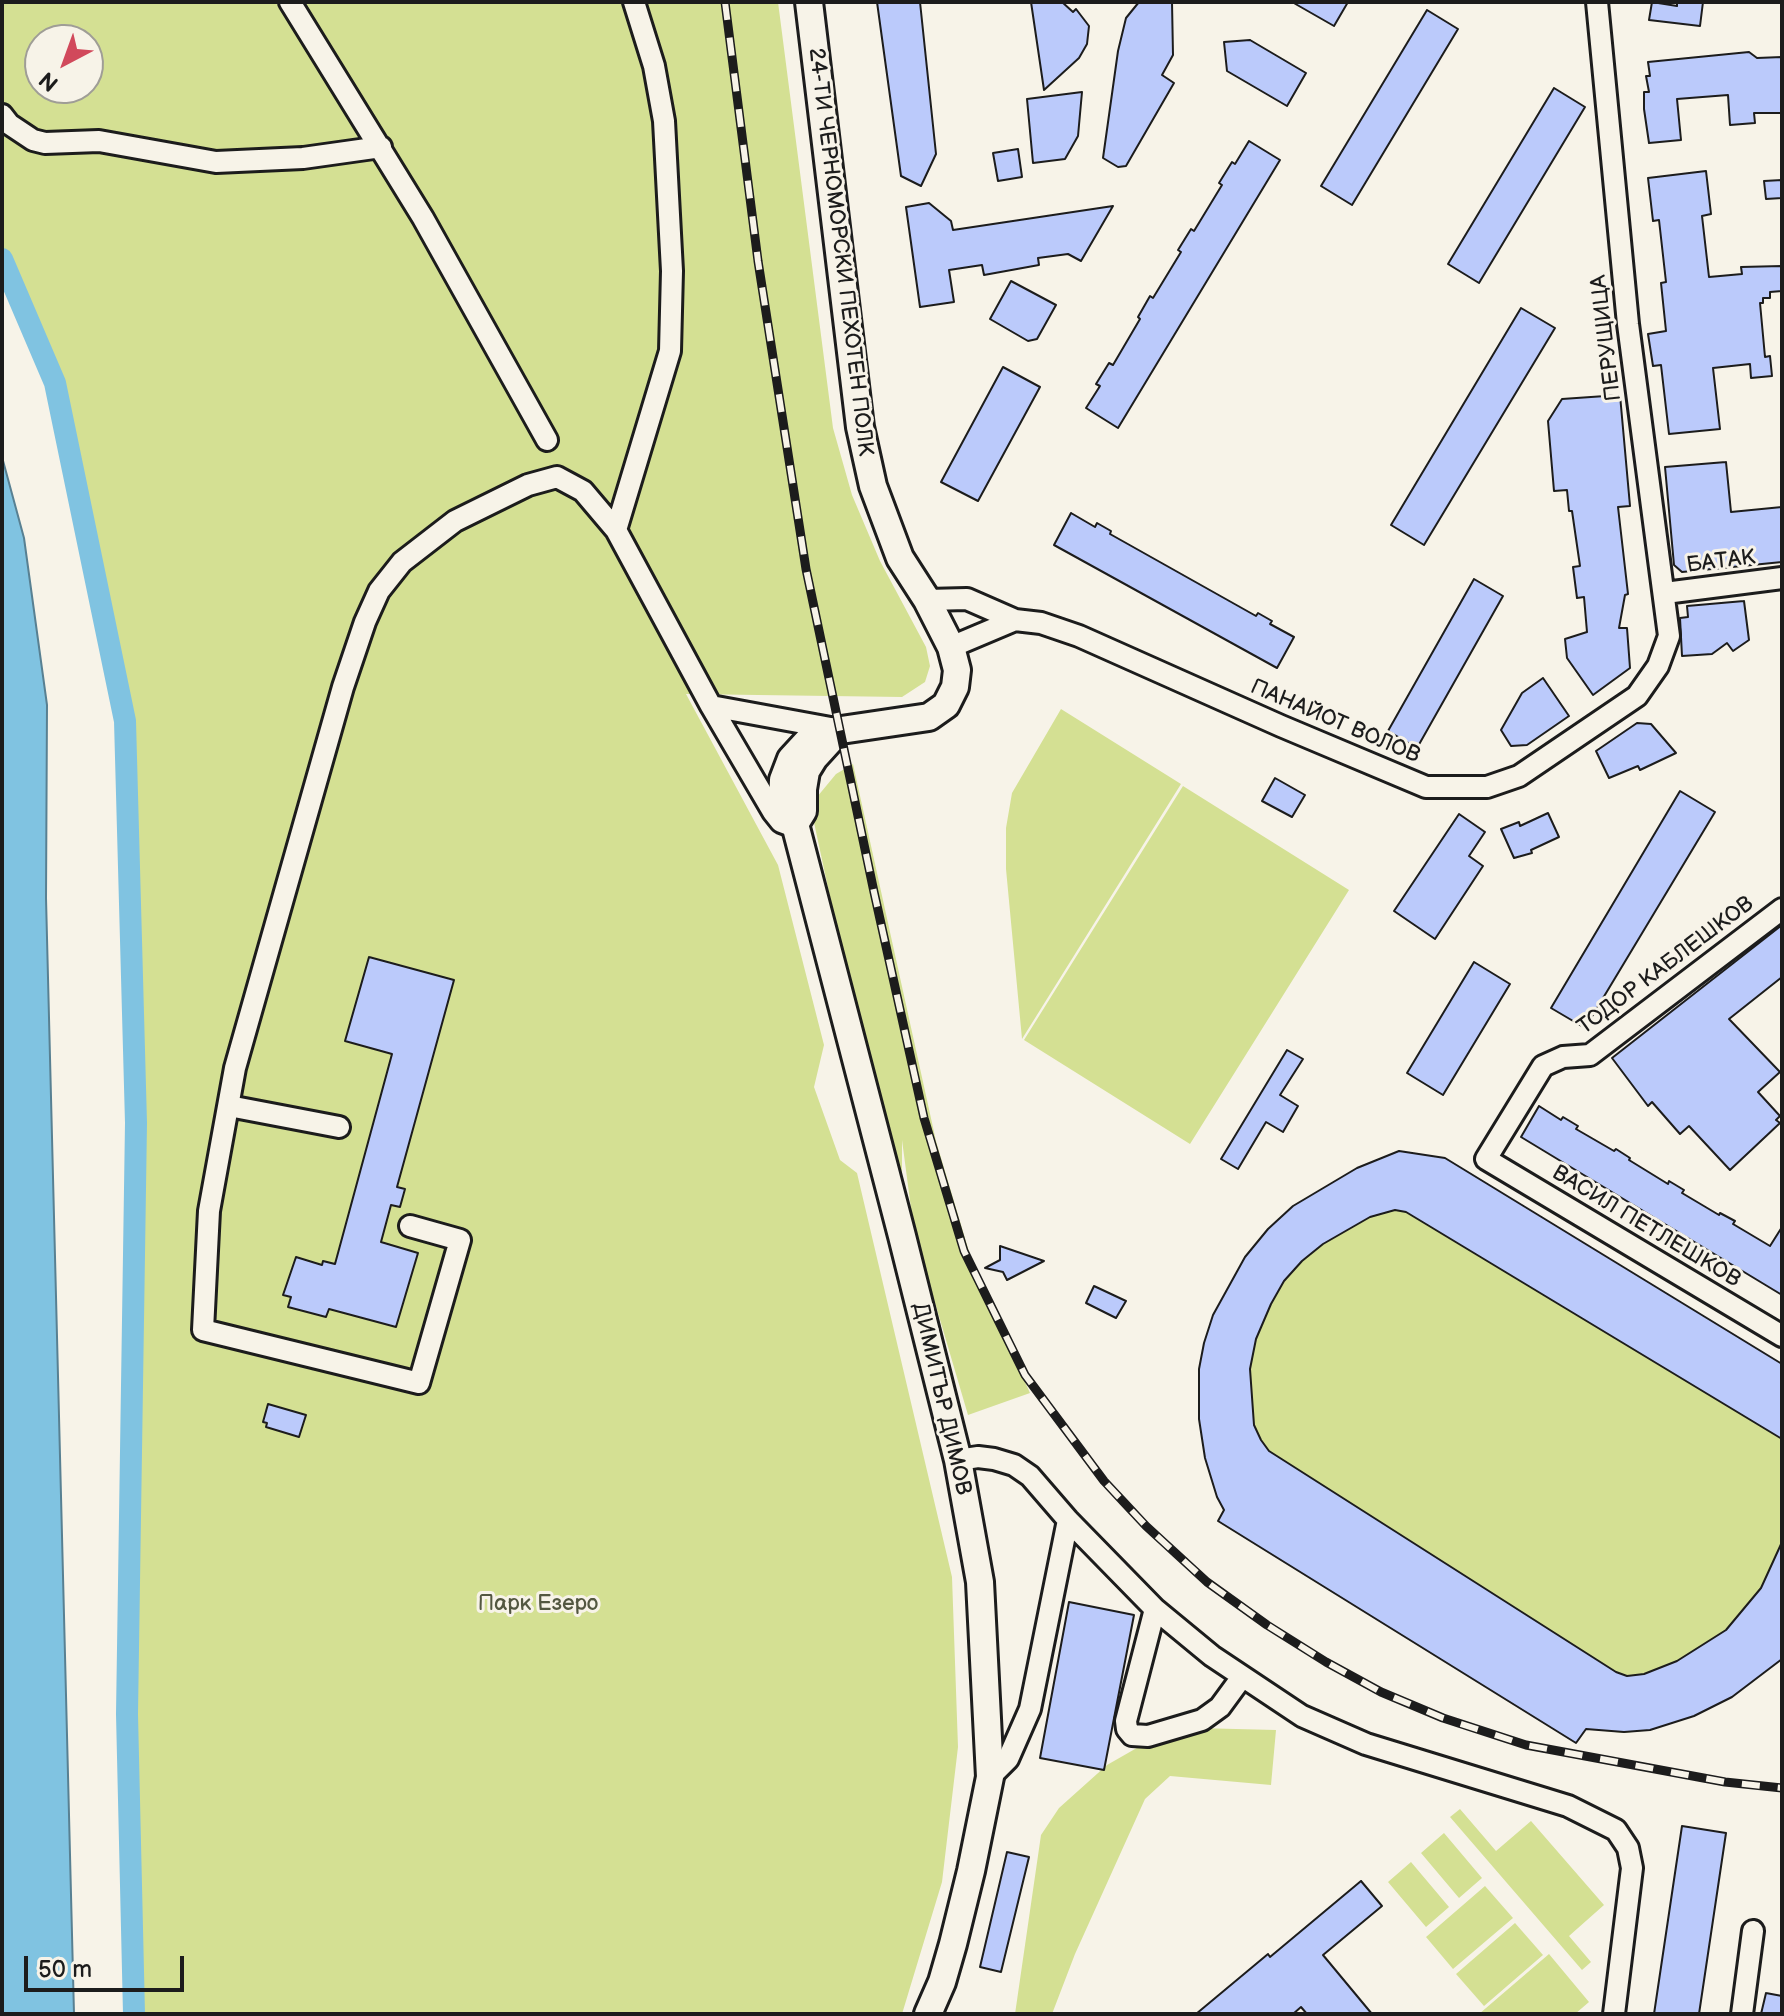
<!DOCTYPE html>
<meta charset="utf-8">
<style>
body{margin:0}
#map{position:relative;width:1784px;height:2016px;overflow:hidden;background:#f7f3e8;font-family:"Balsamiq Sans",sans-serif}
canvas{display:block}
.frame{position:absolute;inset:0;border:4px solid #1c1c1c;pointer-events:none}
.north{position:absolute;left:24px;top:24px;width:80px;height:80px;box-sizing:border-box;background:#f7f3e8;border:2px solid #9f9d96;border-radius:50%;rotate:221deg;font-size:22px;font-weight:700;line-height:32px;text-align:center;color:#1c1c1c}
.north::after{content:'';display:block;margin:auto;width:28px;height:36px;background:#d1495b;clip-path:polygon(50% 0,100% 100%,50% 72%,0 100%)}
.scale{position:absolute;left:24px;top:1956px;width:160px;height:36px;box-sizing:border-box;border:4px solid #1c1c1c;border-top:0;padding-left:10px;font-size:24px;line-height:28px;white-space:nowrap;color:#1c1c1c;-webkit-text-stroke:6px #f7f3e8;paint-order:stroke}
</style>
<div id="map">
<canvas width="1784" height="2016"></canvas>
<div class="frame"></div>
<div class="north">N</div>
<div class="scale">50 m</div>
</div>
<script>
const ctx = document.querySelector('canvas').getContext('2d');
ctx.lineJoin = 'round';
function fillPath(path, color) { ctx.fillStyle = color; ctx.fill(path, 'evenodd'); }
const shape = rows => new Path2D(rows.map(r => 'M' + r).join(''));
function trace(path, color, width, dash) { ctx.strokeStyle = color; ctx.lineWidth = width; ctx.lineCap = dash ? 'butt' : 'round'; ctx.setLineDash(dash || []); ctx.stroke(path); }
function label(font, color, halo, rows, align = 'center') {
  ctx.font = font + ' "Balsamiq Sans",sans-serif'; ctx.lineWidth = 6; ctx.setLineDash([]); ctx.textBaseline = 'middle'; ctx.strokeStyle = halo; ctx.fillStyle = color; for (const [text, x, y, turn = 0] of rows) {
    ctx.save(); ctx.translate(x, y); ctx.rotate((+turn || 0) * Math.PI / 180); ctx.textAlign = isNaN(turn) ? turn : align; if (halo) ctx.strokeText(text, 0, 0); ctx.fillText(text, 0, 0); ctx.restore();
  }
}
fillPath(shape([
 [2,2,778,2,833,428,852,495,880,561,926,647,930,666,925,682,902,697,686,694,778,865,824,1045,814,1087,840,1160,857,1173,952,1577,958,1747,942,1882,902,2014,133,2014,127,1705,131,949,125,721,57,371,2,249],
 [40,40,88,40,88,88,40,88],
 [1061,709,1181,784,1022,1039,1006,869,1006,828,1012,793],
 [853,764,936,1141,976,1275,1030,1393,968,1415,914,1231,902,1140,902,1233,812,813,817,797,836,774],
 [1183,786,1349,890,1190,1144,1024,1040],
 [1399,1151,1445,1158,1782,1364,1782,1653,1766,1671,1732,1697,1694,1716,1650,1730,1624,1733,1586,1729,1576,1743,1218,1521,1224,1509,1217,1497,1205,1458,1199,1419,1199,1369,1204,1343,1213,1315,1245,1257,1268,1229,1293,1206,1357,1168],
 [1196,1728,1276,1730,1271,1785,1170,1776,1145,1799,1075,1954,1052,2014,1015,2014,1041,1835,1059,1808,1107,1765,1156,1737],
 [1460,1809,1496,1851,1531,1821,1604,1905,1569,1936,1591,1962,1582,1970,1450,1817],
 [1444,1833,1482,1878,1459,1898,1421,1853],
 [1411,1862,1449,1907,1426,1927,1388,1882],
 [1485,1886,1513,1918,1453,1969,1426,1937],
 [1515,1923,1543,1955,1484,2006,1456,1974],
 [1549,1954,1589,2002,1575,2014,1479,2014]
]), '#d4e093');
const water = shape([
 [2,457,24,538,47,705,46,898,74,2014,2,2014,2,457]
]);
fillPath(water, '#80c3e1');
trace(water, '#588092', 2);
trace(shape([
 [2,259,55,383,125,721,136,1123,127,1714,134,2014]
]), '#80c3e1', 22);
const building = shape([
 [877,2,920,2,936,154,921,186,901,176,877,2],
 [1031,2,1062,2,1073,12,1076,9,1089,26,1087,44,1079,58,1044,90,1031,2],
 [1139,2,1172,2,1173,55,1162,75,1174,83,1126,166,1118,167,1103,158,1118,51,1126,18,1139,2],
 [1292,2,1348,2,1334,26,1292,2],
 [1652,2,1677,6,1677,2,1703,2,1700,26,1649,20,1652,2],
 [1427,10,1458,29,1352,205,1321,186,1427,10],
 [1250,40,1306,73,1287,106,1227,71,1224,42,1250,40],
 [1749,52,1757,58,1782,57,1782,113,1754,113,1755,123,1730,125,1728,95,1677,99,1681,140,1649,143,1644,109,1644,92,1649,92,1646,76,1650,76,1648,62,1749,52],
 [1554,88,1585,107,1479,283,1448,264,1554,88],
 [1082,92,1078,136,1065,159,1033,163,1027,99,1082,92],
 [1249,141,1280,160,1118,428,1086,408,1100,386,1096,384,1109,363,1113,365,1140,319,1138,317,1150,296,1153,298,1181,252,1178,250,1191,229,1194,231,1222,185,1219,183,1232,162,1235,164,1249,141],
 [1018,149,1022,177,998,181,993,153,1018,149],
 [1706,171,1711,214,1702,216,1709,277,1742,274,1741,267,1782,266,1782,291,1770,292,1770,298,1763,298,1763,303,1760,303,1765,357,1770,356,1772,376,1751,378,1750,364,1713,368,1720,429,1669,434,1661,365,1653,366,1648,334,1666,331,1661,283,1666,282,1659,220,1653,221,1648,178,1706,171],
 [1782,180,1782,198,1766,199,1764,181,1782,180],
 [929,203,951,221,953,230,1113,206,1081,261,1068,254,1038,258,1039,265,984,275,982,265,949,270,954,302,920,307,906,207,929,203],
 [1011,281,1056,305,1037,339,1028,341,990,319,1011,281],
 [1521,308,1555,328,1424,545,1391,525,1521,308],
 [1003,367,1040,387,978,501,941,482,1003,367],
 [1620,395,1630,506,1618,507,1628,594,1625,595,1619,628,1627,628,1630,668,1593,695,1567,658,1565,639,1587,632,1584,597,1577,598,1573,567,1580,566,1572,511,1569,511,1567,490,1554,491,1548,421,1562,399,1620,395],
 [1726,462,1731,512,1782,507,1782,562,1682,572,1674,565,1665,467,1726,462],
 [1071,513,1095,527,1097,523,1111,531,1110,534,1256,616,1258,613,1272,621,1270,624,1294,637,1277,668,1054,545,1071,513],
 [1474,579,1503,596,1417,748,1388,731,1474,579],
 [1744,601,1749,640,1733,651,1727,643,1712,654,1682,656,1680,618,1688,617,1687,606,1744,601],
 [1543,678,1569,716,1527,745,1511,746,1501,730,1522,693,1543,678],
 [1637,723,1651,724,1676,753,1640,770,1638,766,1609,778,1596,751,1637,723],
 [1275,778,1305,795,1292,817,1262,801,1275,778],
 [1680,791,1715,812,1585,1028,1551,1008,1680,791],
 [1548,813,1559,837,1531,850,1532,853,1514,858,1501,829,1519,822,1520,826,1548,813],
 [1459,814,1485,832,1469,856,1483,866,1435,939,1394,911,1459,814],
 [1782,925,1782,977,1729,1019,1780,1072,1758,1092,1780,1116,1776,1120,1780,1123,1730,1170,1689,1126,1680,1134,1652,1102,1648,1106,1612,1058,1782,925],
 [369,957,454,980,397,1187,405,1189,400,1207,391,1205,381,1242,418,1253,396,1327,329,1309,326,1317,288,1307,291,1297,283,1295,296,1257,322,1265,323,1261,335,1264,392,1054,345,1041,369,957],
 [1474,962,1510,984,1443,1095,1407,1073,1474,962],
 [1287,1050,1303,1059,1280,1095,1298,1106,1283,1132,1266,1122,1238,1169,1221,1159,1287,1050],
 [1539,1106,1561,1120,1563,1117,1578,1126,1576,1129,1614,1151,1616,1149,1630,1158,1629,1160,1668,1184,1669,1181,1684,1190,1682,1193,1719,1215,1720,1213,1735,1221,1733,1224,1770,1246,1782,1227,1782,1295,1521,1137,1539,1106],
 [1399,1151,1445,1158,1782,1364,1782,1439,1406,1212,1395,1210,1370,1217,1323,1244,1302,1261,1284,1281,1271,1304,1256,1339,1250,1369,1254,1425,1261,1440,1269,1451,1616,1672,1627,1676,1644,1674,1677,1661,1726,1630,1761,1588,1782,1542,1782,1659,1732,1697,1694,1716,1650,1730,1624,1732,1586,1729,1576,1743,1218,1521,1224,1510,1217,1497,1205,1458,1199,1419,1199,1369,1204,1343,1213,1315,1245,1257,1268,1229,1293,1206,1357,1168,1399,1151],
 [1000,1246,1044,1261,1007,1280,1003,1272,985,1268,1000,1260,1000,1246],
 [1094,1286,1126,1301,1116,1318,1086,1303,1094,1286],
 [268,1404,306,1415,299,1437,266,1427,267,1423,263,1422,268,1404],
 [1069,1602,1134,1615,1104,1770,1040,1758,1069,1602],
 [1682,1826,1726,1833,1699,2014,1654,2014,1682,1826],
 [1007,1852,1029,1857,1001,1972,980,1967,1007,1852],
 [1361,1881,1382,1906,1323,1955,1372,2014,1307,2014,1301,2007,1293,2014,1196,2014,1268,1954,1270,1957,1361,1881],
 [1766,1993,1782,1996,1782,2014,1761,2014,1766,1993]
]);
fillPath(building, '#bbcafb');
trace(building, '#1c1c1c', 2);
const minor = shape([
 [290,2,423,218,547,440],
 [2,115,9,124,33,140,45,143,99,141,216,162,303,158,381,147],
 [616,530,670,351,672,271,664,121,654,66,634,2],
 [1665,593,1782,578],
 [927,600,967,599,1015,620,1041,623,1079,636,1281,726,1426,787,1487,787,1519,776,1637,696,1658,666,1669,636,1628,324,1597,2],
 [951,647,1015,620],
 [711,706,836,729],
 [1782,909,1590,1055,1563,1057,1543,1066,1486,1159,1782,1336],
 [229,1106,339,1127],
 [410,1226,460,1240,419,1383,203,1330,209,1211,235,1068,343,687,365,622,379,591,402,562,455,521,528,485,557,477,583,491,616,530,711,706,773,812,781,822,789,825],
 [958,1460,978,1457,994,1459,1014,1465,1030,1476,1068,1520,1155,1609,1212,1656,1302,1716,1366,1744,1568,1806,1616,1830,1628,1848,1632,1868,1614,2014],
 [1155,1609,1126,1721,1127,1729,1132,1735,1148,1736,1202,1720,1220,1707,1242,1677],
 [990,1777,1008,1759,1030,1709,1068,1520],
 [1742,2014,1753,1931]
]);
const major = shape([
 [809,2,860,427,873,486,900,558,927,600,951,647,957,670,955,687,946,705,929,717,814,734,791,759,783,780,782,803,786,815,795,824,902,1236,958,1460,980,1582,990,1777,971,1871,953,1944,942,1982,928,2014],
 [795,824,803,811,803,789,806,771,814,758,834,736]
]);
trace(minor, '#1c1c1c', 26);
trace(major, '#1c1c1c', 32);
trace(minor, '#f7f3e8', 20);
trace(major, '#f7f3e8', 26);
const rail = shape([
 [725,2,758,261,806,569,874,892,924,1118,964,1251,1025,1375,1104,1481,1146,1526,1207,1582,1267,1625,1326,1662,1381,1692,1443,1718,1526,1745,1725,1782,1782,1788]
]);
trace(rail, '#1c1c1c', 9);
trace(rail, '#f7f3e8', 6, [18]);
label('22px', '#1c1c1c', '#f7f3e8', [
 ["24-ТИ ЧЕРНОМОРСКИ ПЕХОТЕН ПОЛК",840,252,83],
 ["ПЕРУЩИЦА",1607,338,-97],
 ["БАТАК",1721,562,-7],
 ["ПАНАЙОТ ВОЛОВ",1335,722,23],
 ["ТОДОР КАБЛЕШКОВ",1666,966,-37],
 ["ВАСИЛ ПЕТЛЕШКОВ",1646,1227,31],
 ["ДИМИТЪР ДИМОВ",941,1399,77]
]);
label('22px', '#535740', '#f7f3e8', [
 ["Парк Езеро",538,1604]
]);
</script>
